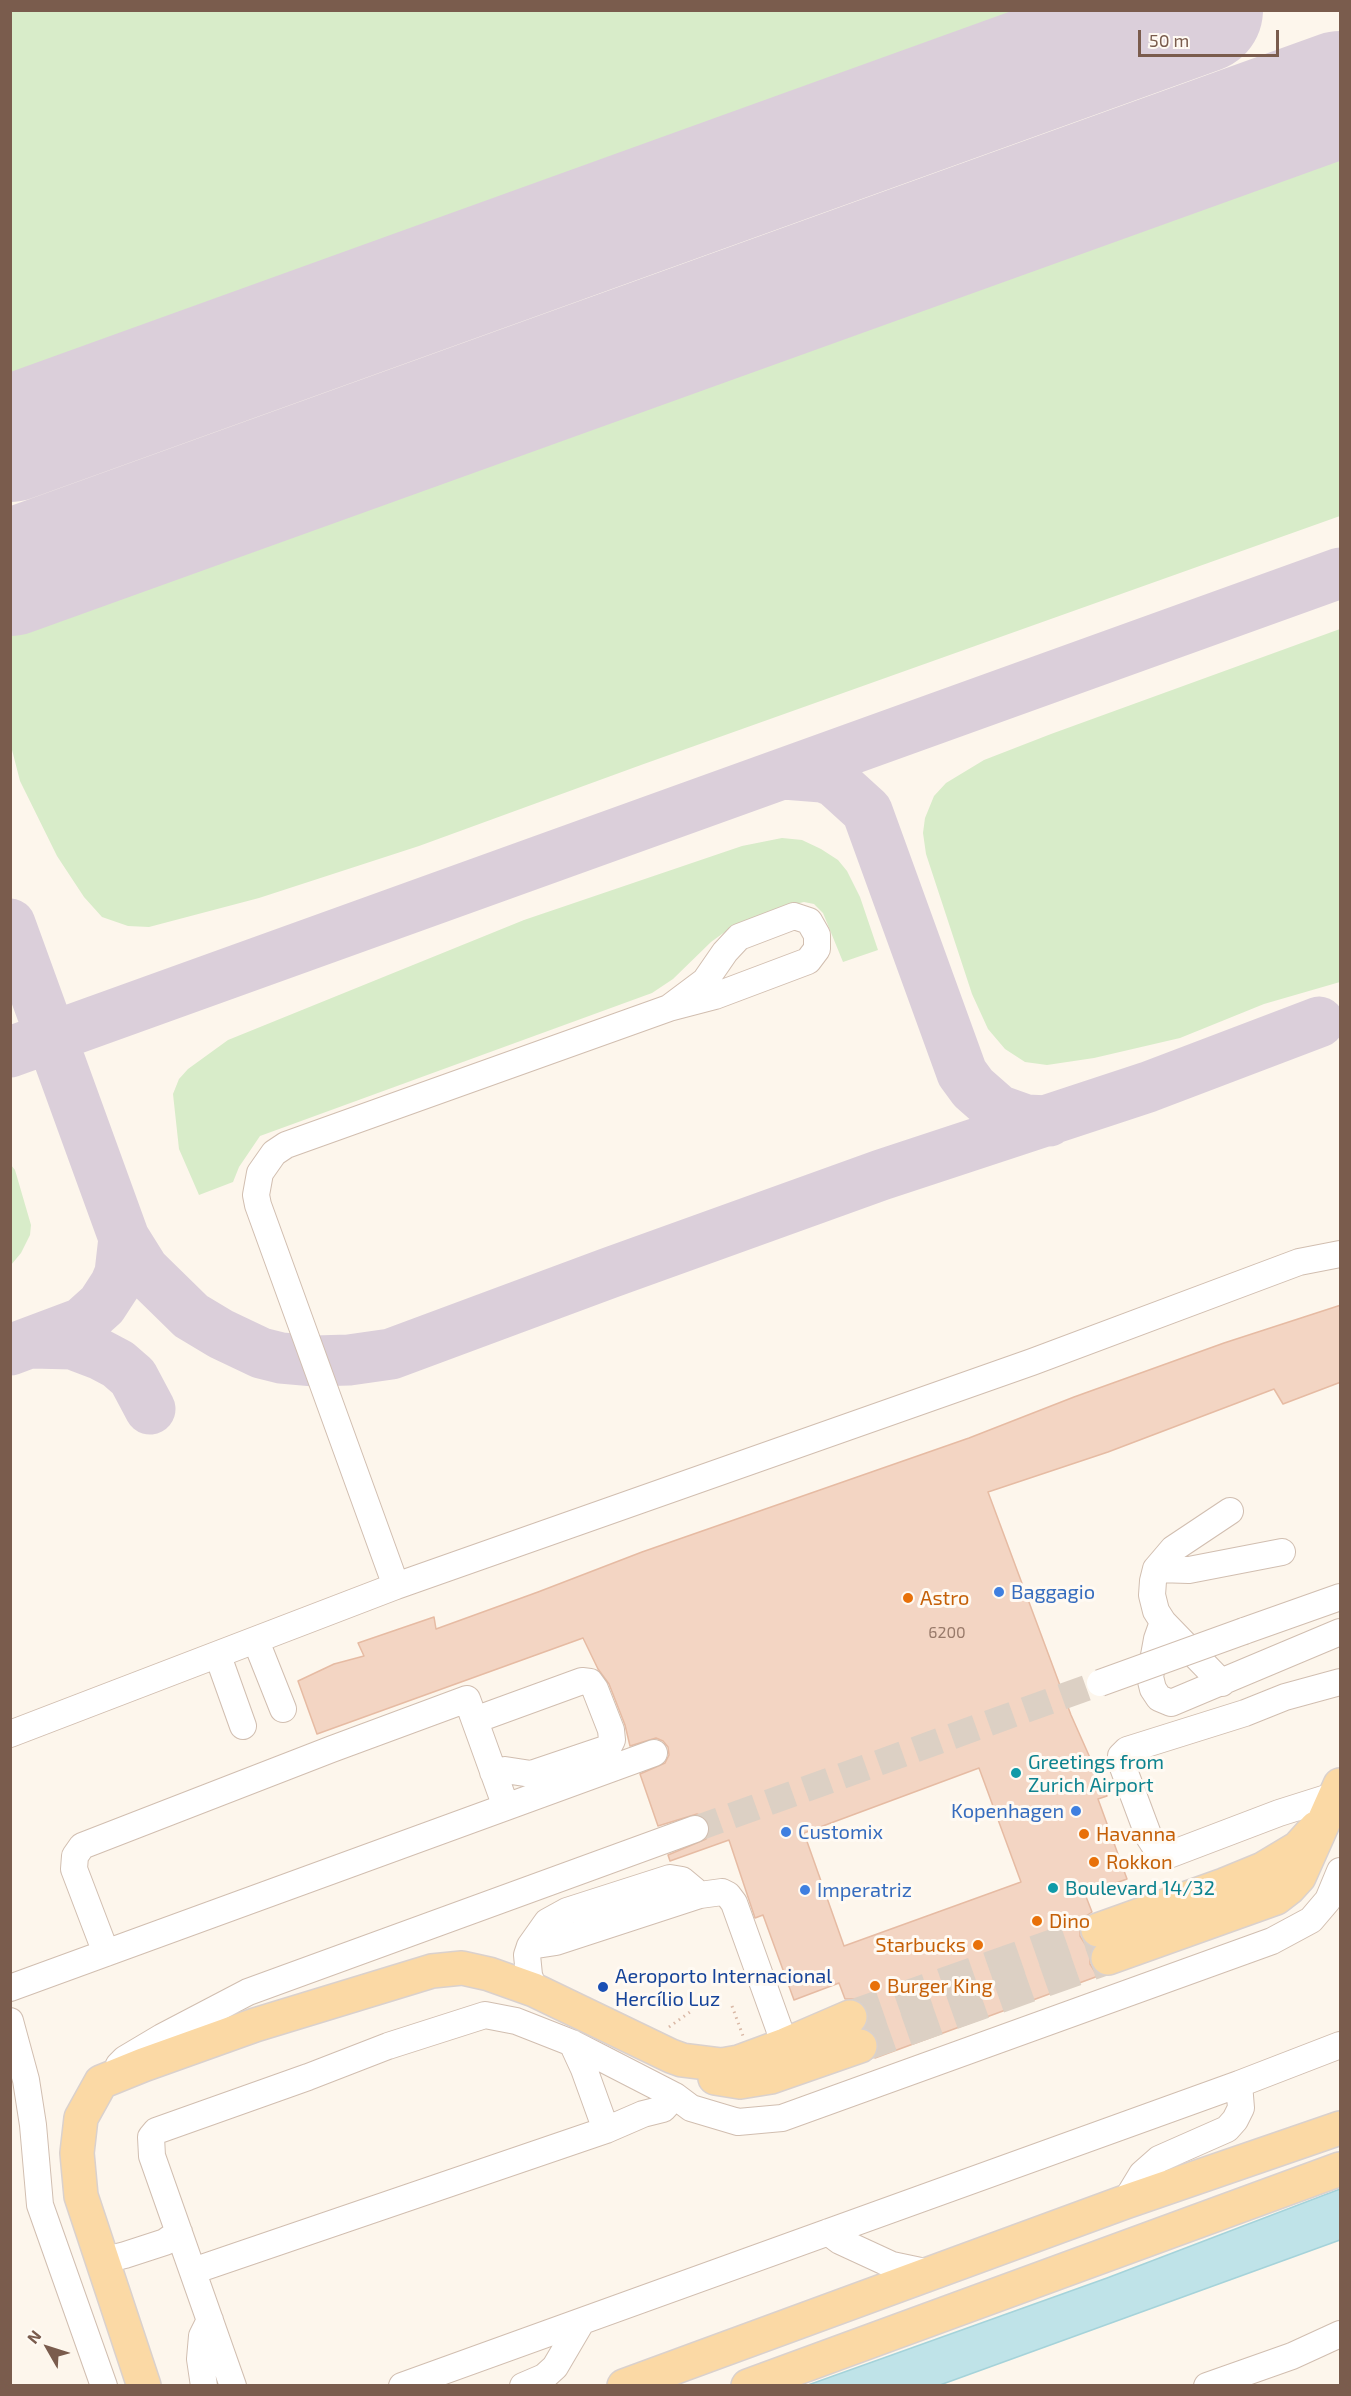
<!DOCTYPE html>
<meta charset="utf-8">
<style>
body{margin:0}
#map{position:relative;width:1351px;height:2396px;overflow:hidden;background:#fdf6ec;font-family:"Exo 2",sans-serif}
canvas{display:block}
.frame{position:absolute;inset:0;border:12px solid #7a5c4d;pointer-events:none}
.north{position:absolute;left:18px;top:2318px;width:60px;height:60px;-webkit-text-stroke:4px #fffaf3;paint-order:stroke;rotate:309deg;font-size:16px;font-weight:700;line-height:24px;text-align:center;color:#7a5c4d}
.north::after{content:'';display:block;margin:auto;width:21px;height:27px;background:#7a5c4d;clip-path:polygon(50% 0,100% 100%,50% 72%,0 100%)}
.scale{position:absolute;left:1138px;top:30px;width:141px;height:27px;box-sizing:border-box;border:3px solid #7a5c4d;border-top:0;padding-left:8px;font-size:18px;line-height:21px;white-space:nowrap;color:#7a5c4d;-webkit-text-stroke:4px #fffaf3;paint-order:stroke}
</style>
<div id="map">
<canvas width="1351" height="2396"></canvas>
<div class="frame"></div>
<div class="north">N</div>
<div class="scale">50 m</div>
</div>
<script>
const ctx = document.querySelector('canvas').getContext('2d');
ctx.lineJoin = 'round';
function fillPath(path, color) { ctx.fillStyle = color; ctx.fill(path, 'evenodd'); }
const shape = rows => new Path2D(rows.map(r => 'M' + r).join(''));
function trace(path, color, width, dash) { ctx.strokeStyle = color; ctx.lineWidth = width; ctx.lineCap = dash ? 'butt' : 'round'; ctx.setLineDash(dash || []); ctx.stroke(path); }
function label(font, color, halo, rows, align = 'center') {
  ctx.font = font + ' "Exo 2",sans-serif'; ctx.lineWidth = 6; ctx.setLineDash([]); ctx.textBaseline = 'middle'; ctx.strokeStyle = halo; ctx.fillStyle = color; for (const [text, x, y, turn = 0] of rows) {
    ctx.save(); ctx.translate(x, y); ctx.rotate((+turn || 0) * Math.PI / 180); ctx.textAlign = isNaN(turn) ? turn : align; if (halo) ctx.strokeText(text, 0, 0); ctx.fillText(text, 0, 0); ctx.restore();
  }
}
fillPath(shape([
 [11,10,1138,10,1138,11,11,417],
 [1340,119,1340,516,641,765,419,846,259,898,149,927,128,926,102,917,84,897,57,856,20,781,11,746,11,616,24,598,39,587],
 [1340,629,1340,982,1264,1004,1180,1038,1094,1058,1047,1065,1025,1062,1005,1049,988,1029,972,994,926,854,923,833,925,818,934,796,946,783,984,760,1051,734],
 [782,838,802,840,821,849,838,860,847,871,860,897,878,950,843,962,823,913,814,904,804,902,791,905,734,927,722,934,711,942,673,979,652,993,260,1136,239,1167,233,1182,199,1195,179,1149,173,1094,179,1079,188,1069,228,1040,524,920,742,846],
 [11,1165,15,1170,31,1225,30,1235,21,1253,11,1265]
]), '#d8ecc9');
const water = shape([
 [1340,2189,1340,2240,940,2385,808,2385,1107,2278,1340,2189]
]);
fillPath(water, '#bfe3e8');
trace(water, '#a5d3da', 1.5);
trace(shape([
 [784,774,822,777,834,781,867,811,962,1073,973,1088,998,1110,1026,1120,1049,1121],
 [10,924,124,1238,144,1270,191,1316,221,1334,261,1353,281,1358,315,1361,349,1360,391,1354,609,1273,881,1175,1148,1087,1319,1022],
 [10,1052,1340,573],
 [33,1343,72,1344,101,1355,118,1364,133,1377,150,1409],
 [10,1350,82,1323,102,1305,115,1285,120,1273,124,1238]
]), '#dbcfda', 51);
trace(shape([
 [10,439,1200,10],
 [10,573,1340,94]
]), '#dbcfda', 126);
const building = shape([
 [1341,1305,1341,1382,1283,1404,1274,1389,1108,1452,988,1492,1071,1715,1107,1796,1098,1799,1127,1879,1085,1894,1092,1912,1083,1918,1080,1927,1080,1936,1085,1944,1093,1948,1090,1955,1090,1964,1095,1972,1101,1975,875,2058,878,2050,878,2040,873,2032,865,2028,869,2019,867,2009,861,2002,853,1999,845,1999,839,1983,794,2000,763,1915,755,1918,729,1840,670,1861,668,1855,706,1839,710,1831,709,1823,704,1817,697,1814,658,1826,640,1774,665,1763,669,1755,668,1747,663,1741,656,1738,630,1746,625,1725,609,1684,598,1669,583,1638,317,1734,298,1681,334,1664,364,1656,358,1643,434,1617,436,1629,538,1592,642,1552,969,1438,1074,1397,1224,1343,1341,1305],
 [979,1768,1021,1882,844,1946,804,1833,979,1768]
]);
fillPath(building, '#f3d5c3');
trace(building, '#e6bba3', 1.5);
trace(shape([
 [695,1829,1100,1683]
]), '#dcd0c4', 26, [26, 13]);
trace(shape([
 [850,2017,1098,1930],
 [860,2046,1108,1958]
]), '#dcd0c4', 33, [33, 16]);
const minor = shape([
 [794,916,809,921,817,935,817,949,808,961,715,996,669,1008,705,981,725,952,739,937,794,916],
 [1156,1569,1189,1570,1282,1552],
 [396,1586,258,1205,256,1195,260,1173,274,1153,286,1145,669,1008],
 [1163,1622,1157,1639,1150,1677,1153,1689,1159,1698,1171,1703,1340,1632],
 [1244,1631,1340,1597],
 [256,1641,283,1709],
 [218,1656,243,1726],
 [1222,1683,1163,1622,1156,1611,1152,1595,1153,1581,1156,1569,1173,1549,1230,1511],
 [475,1720,582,1681,590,1682,595,1689,611,1730,612,1740,608,1748,531,1774,505,1770,493,1772],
 [10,1734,396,1586,1032,1362,1299,1262,1340,1254],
 [1336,1795,1279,1813,1166,1856,1156,1848,1149,1837,1121,1762,1121,1756,1127,1750,1245,1713,1285,1697,1340,1682],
 [530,1946,556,1942,700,1895,722,1892,728,1895,734,1903,785,2045],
 [106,1953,74,1869,75,1856,82,1846,332,1749,467,1699,506,1807],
 [10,1988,654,1753],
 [534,1990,529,1975,527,1955,530,1946,547,1922,567,1911,670,1878,682,1880,700,1895],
 [10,2021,26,2080,33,2125,40,2205,104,2386],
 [572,2043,584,2069,606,2130],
 [119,2065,125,2059,162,2037,248,1992,695,1829],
 [1125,2202,1142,2174,1159,2159,1227,2129,1235,2120,1241,2108,1239,2084],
 [828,2232,840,2241,892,2265,930,2273],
 [100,2254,109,2259,125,2255,165,2242,179,2232],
 [193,2271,606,2130,643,2114,663,2109,675,2096],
 [204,2386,200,2359,202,2336,210,2320],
 [233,2386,152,2156,151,2137,156,2131,308,2077,388,2046,485,2015,516,2021,572,2043,675,2096,691,2108,738,2122,782,2118,1272,1941,1311,1920,1328,1900,1340,1871],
 [402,2386,1239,2084,1340,2045],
 [523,2386,544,2377,555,2367,582,2321],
 [1207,2386,1292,2356,1340,2334]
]);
const major = shape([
 [1098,1930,1224,1885,1263,1869,1298,1848,1316,1828],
 [1108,1958,1276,1898,1289,1888,1299,1877,1340,1785],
 [715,2078,740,2082,771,2077,860,2046],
 [144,2386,81,2196,77,2153,81,2118,101,2082,143,2065,255,2025,432,1971,462,1968,489,1974,534,1990,671,2056,682,2060,722,2065,739,2062,785,2045,850,2017],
 [624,2386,1125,2202,1340,2128],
 [748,2386,1340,2169]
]);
trace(minor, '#d1beb0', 28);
trace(major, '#dad1cd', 36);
trace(shape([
 [727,1979,737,1977],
 [732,2006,743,2036],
 [669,2027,690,2012]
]), '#d9b8a5', 3, [1.5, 4.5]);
trace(minor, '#fff', 26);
trace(major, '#fbd9a5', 33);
const minorBridge = shape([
 [1100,1683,1244,1631]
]);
trace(minorBridge, '#d1beb0', 28, []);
trace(minorBridge, '#fff', 26);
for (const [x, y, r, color] of [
 [999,1592,6,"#3f7fe0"],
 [908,1598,6,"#e8710a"],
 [1016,1773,6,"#0f9aa8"],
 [1076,1811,6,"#3f7fe0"],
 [786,1832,6,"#3f7fe0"],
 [1084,1834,6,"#e8710a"],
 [1094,1862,6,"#e8710a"],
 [1053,1888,6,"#0f9aa8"],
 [805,1890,6,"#3f7fe0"],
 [1037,1921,6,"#e8710a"],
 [978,1945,6,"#e8710a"],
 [875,1986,6,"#e8710a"],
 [603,1987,6,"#1a4fb4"]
]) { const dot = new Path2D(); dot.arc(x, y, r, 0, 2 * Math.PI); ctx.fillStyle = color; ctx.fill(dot); trace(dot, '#fffaf3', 2); }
label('16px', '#987a6a', null, [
 ["6200",947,1633]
]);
label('20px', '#366cbe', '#fffaf3', [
 ["Baggagio",1011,1592],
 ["Kopenhagen",1064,1811,"right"],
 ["Customix",798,1832],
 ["Imperatriz",817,1890]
], 'left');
label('20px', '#c56008', '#fffaf3', [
 ["Astro",920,1598],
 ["Havanna",1096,1834],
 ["Rokkon",1106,1862],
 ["Dino",1049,1921],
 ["Starbucks",966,1945,"right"],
 ["Burger King",887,1986]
], 'left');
label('20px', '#0d838f', '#fffaf3', [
 ["Greetings from",1028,1762],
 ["Zurich Airport",1028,1785],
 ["Boulevard 14/32",1065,1888]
], 'left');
label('20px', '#164399', '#fffaf3', [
 ["Aeroporto Internacional",615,1976],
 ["Hercílio Luz",615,1999]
], 'left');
</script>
